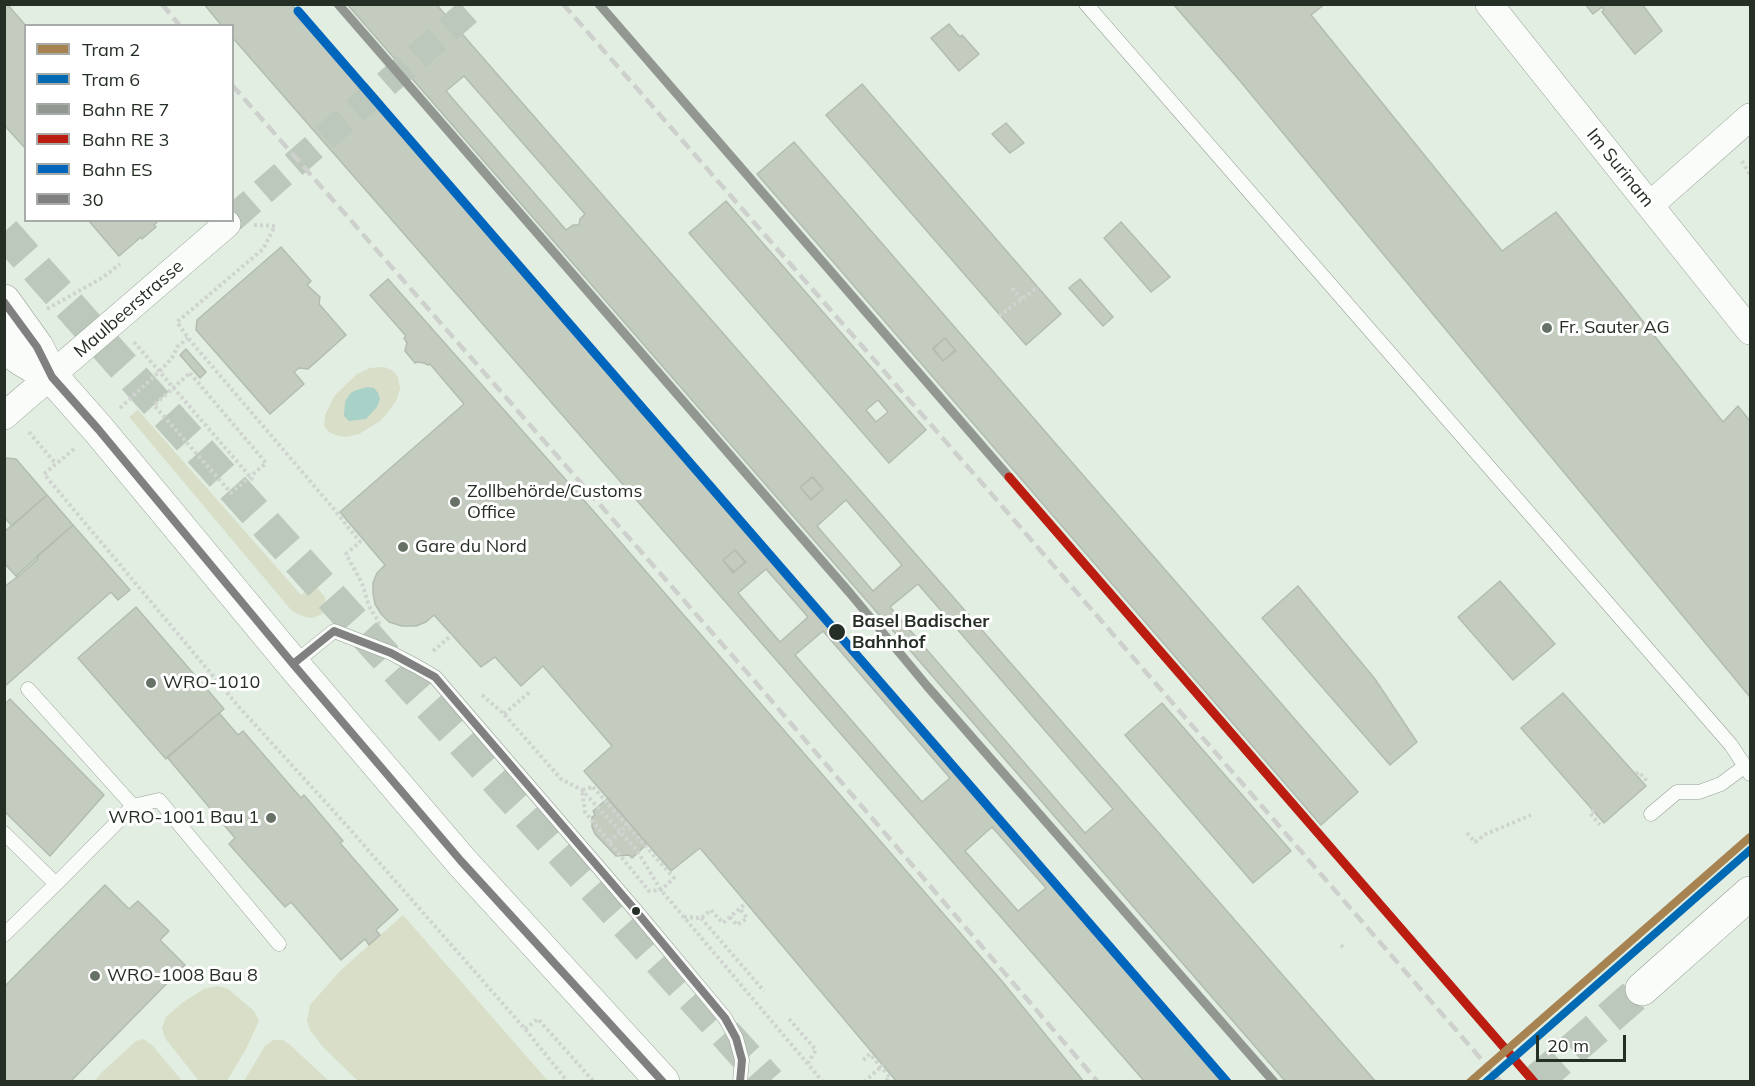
<!DOCTYPE html>
<meta charset="utf-8">
<style>
body{margin:0}
#map{position:relative;width:1755px;height:1086px;overflow:hidden;background:#e1eee1;font-family:Mulish,sans-serif}
canvas{display:block}
.frame{position:absolute;inset:0;border:6px solid #262f26;pointer-events:none}
.legend{position:absolute;left:24px;top:24px;width:210px;height:198px;box-sizing:border-box;background:#fff;border:2px solid #a8aca8;margin:0;padding:8px 10px;list-style:none;font-size:18px;color:#262f26}
.legend li{display:flex;align-items:center;gap:12px;height:30px}
.legend b{width:30px;border:2px solid #a8aca8}
.scale{position:absolute;left:1536px;top:1035px;width:90px;height:27px;box-sizing:border-box;border:3px solid #262f26;border-top:0;padding-left:8px;font-size:18px;line-height:21px;white-space:nowrap;color:#262f26;-webkit-text-stroke:4px #fff;paint-order:stroke}
</style>
<div id="map">
<canvas width="1755" height="1086"></canvas>
<div class="frame"></div>
<ul class="legend">
<li><b style="height:8px;background:#a68351"></b>Tram 2</li>
<li><b style="height:8px;background:#0069b4"></b>Tram 6</li>
<li><b style="height:8px;background:#929792"></b>Bahn RE 7</li>
<li><b style="height:8px;background:#bb1e10"></b>Bahn RE 3</li>
<li><b style="height:8px;background:#0065bd"></b>Bahn ES</li>
<li><b style="height:8px;background:#808080"></b>30</li>
</ul>
<div class="scale">20 m</div>
</div>
<script>
const ctx = document.querySelector('canvas').getContext('2d');
ctx.lineJoin = 'round';
function fillPath(path, color) { ctx.fillStyle = color; ctx.fill(path, 'evenodd'); }
const shape = rows => new Path2D(rows.map(r => 'M' + r).join(''));
function trace(path, color, width, dash) { ctx.strokeStyle = color; ctx.lineWidth = width; ctx.lineCap = dash ? 'butt' : 'round'; ctx.setLineDash(dash || []); ctx.stroke(path); }
function label(font, color, halo, rows, align = 'center') {
  ctx.font = font + ' Mulish,sans-serif'; ctx.lineWidth = 6; ctx.setLineDash([]); ctx.textBaseline = 'middle'; ctx.strokeStyle = halo; ctx.fillStyle = color; for (const [text, x, y, turn = 0] of rows) {
    ctx.save(); ctx.translate(x, y); ctx.rotate((+turn || 0) * Math.PI / 180); ctx.textAlign = isNaN(turn) ? turn : align; if (halo) ctx.strokeText(text, 0, 0); ctx.fillText(text, 0, 0); ctx.restore();
  }
}
fillPath(shape([
 [384,367,393,371,398,377,400,389,396,401,388,412,380,421,359,434,346,437,336,435,329,432,324,426,325,415,335,395,357,374,370,368],
 [138,410,301,595,314,584,325,597,326,605,322,614,312,618,302,616,292,611,129,417],
 [403,915,548,1081,358,1081,323,1047,310,1030,307,1020,310,1005,340,971],
 [218,986,228,989,254,1011,259,1021,246,1049,227,1081,199,1081,165,1038,162,1028,166,1017,182,1003,204,989],
 [144,1039,153,1046,182,1081,95,1081,101,1073,136,1041],
 [273,1040,283,1040,289,1044,329,1081,244,1081,265,1046]
]), '#d8dec7');
fillPath(shape([
 [367,387,374,388,378,393,380,399,377,407,366,419,349,421,344,416,345,402,350,394,354,391]
]), '#a8d1c8');
const building = shape([
 [4,4,7,4,26,26,26,149,4,125,4,4],
 [204,4,291,4,1229,1082,1145,1082,232,37,232,26,222,26,204,4],
 [347,4,436,4,1376,1082,1286,1082,347,4],
 [1173,4,1325,4,1311,15,1502,251,1556,212,1723,422,1738,406,1750,421,1750,697,1240,81,1173,4],
 [1585,4,1642,4,1662,31,1635,54,1602,12,1604,10,1602,7,1593,14,1585,4],
 [949,24,960,37,962,35,979,54,959,71,931,38,949,24],
 [464,76,585,214,580,219,579,225,573,225,566,230,446,91,464,76],
 [862,84,1061,314,1026,345,826,115,862,84],
 [1006,123,1024,143,1010,153,992,134,1006,123],
 [794,142,1358,792,1321,825,757,174,794,142],
 [726,201,926,430,889,463,689,233,726,201],
 [88,220,159,220,154,225,156,227,142,239,141,237,119,256,88,220],
 [1121,222,1170,277,1151,292,1104,238,1121,222],
 [281,247,311,281,307,285,320,297,319,304,346,335,308,369,299,368,294,372,304,384,270,414,196,330,197,320,281,247],
 [388,279,589,506,1001,980,1084,1082,897,1082,700,848,671,871,584,771,612,746,543,666,521,686,495,657,481,667,434,615,426,622,416,626,402,626,389,622,381,614,375,604,373,593,373,583,377,573,385,565,340,512,464,404,430,364,428,365,424,363,417,362,415,363,405,351,407,343,404,338,406,336,370,295,388,279],
 [1080,279,1113,317,1103,326,1069,288,1080,279],
 [945,338,955,350,943,361,933,348,945,338],
 [945,338,956,351,943,361,933,349,945,338],
 [186,349,206,372,200,378,180,355,186,349],
 [878,400,888,412,876,422,866,410,878,400],
 [6,458,16,459,47,495,12,526,4,517,4,460,6,458],
 [812,477,823,489,811,500,800,487,812,477],
 [813,477,823,489,811,499,800,487,813,477],
 [47,495,73,525,16,576,4,563,4,532,47,495],
 [846,500,902,565,873,591,817,526,846,500],
 [73,525,130,590,118,600,111,592,4,687,4,587,21,574,38,559,36,557,73,525],
 [735,550,745,562,733,573,723,560,735,550],
 [735,550,746,562,734,572,723,560,735,550],
 [766,569,808,617,780,642,738,593,766,569],
 [1500,581,1555,644,1513,680,1458,617,1500,581],
 [918,584,1113,809,1085,833,890,607,918,584],
 [1298,586,1375,679,1417,742,1390,765,1262,618,1298,586],
 [136,607,224,709,166,759,78,658,136,607],
 [823,631,950,778,922,802,795,655,823,631],
 [1563,693,1646,786,1604,823,1521,728,1563,693],
 [10,699,104,795,50,856,4,811,4,705,10,699],
 [1162,703,1291,851,1253,883,1125,735,1162,703],
 [219,713,238,735,243,731,301,798,304,795,343,841,340,843,398,910,376,930,380,935,369,945,365,939,341,960,291,902,285,907,229,844,235,838,167,757,219,713],
 [608,798,647,844,632,858,629,855,616,856,595,834,592,827,592,817,595,815,593,811,608,798],
 [992,827,1046,888,1018,911,965,851,992,827],
 [105,885,129,909,138,901,169,931,160,940,185,965,70,1082,4,1082,4,987,105,885]
]);
fillPath(building, '#c3ccbf');
trace(building, '#b4bcb1', 1.5);
trace(shape([
 [232,219,477,4]
]), '#bcc8bc', 27, [27, 14]);
trace(shape([
 [1535,1082,1642,989]
]), '#bcc8bc', 33, [33, 16]);
trace(shape([
 [4,232,123,366,769,1082]
]), '#bcc8bc', 33, [33, 16]);
const lane = shape([
 [1086,4,1731,745,1750,774],
 [293,664,334,631,391,653,416,666,435,677,636,911,725,1018,736,1038,742,1060,740,1082],
 [28,689,133,806,56,884],
 [133,806,159,800,279,944],
 [1651,814,1677,792,1699,792,1721,784,1745,766],
 [4,833,56,884,4,935]
]);
const street = shape([
 [1489,4,1750,331],
 [1650,205,1750,117],
 [4,416,227,224]
]);
const secondary = shape([
 [1642,989,1750,893]
]);
const primary = shape([
 [4,301,37,347,52,377,98,429,293,664,461,861,663,1082],
 [4,346,21,359,52,377]
]);
trace(lane, '#97a197', 15);
trace(street, '#97a197', 28);
trace(secondary, '#97a197', 34);
trace(primary, '#97a197', 34);
trace(shape([
 [1742,161,1750,175],
 [254,225,275,226,263,249,177,322,188,338,333,508,360,542,346,554,362,583,369,606,379,623,382,624],
 [1012,288,1022,299],
 [47,309,102,278,120,264],
 [999,316,1038,287],
 [134,342,253,480],
 [190,373,266,463,231,493,154,405,190,373],
 [120,408,160,371,172,358,177,347,188,338],
 [29,432,56,464],
 [74,449,44,474,239,707,348,827,525,1029,568,1082],
 [433,651,452,635],
 [482,695,504,714,561,779,582,790,636,849,661,890,823,1082],
 [504,714,531,691],
 [1636,774,1639,772,1648,782],
 [593,787,674,878,661,890,649,891,585,812,582,790,593,787],
 [1594,810,1590,813,1600,825],
 [1467,833,1475,842,1486,834,1531,815],
 [609,842,629,824],
 [684,917,701,918,711,910,723,923,746,903],
 [730,917,737,925,747,918,740,909],
 [701,918,764,991],
 [1341,945,1344,949],
 [789,1019,816,1050,808,1063],
 [525,1029,538,1019,594,1082],
 [863,1060,870,1054,890,1077,885,1082],
 [864,1082,883,1065]
]), '#d0d4d0', 4, [3, 3]);
trace(lane, '#fafcfa', 14);
trace(street, '#fafcfa', 27);
trace(secondary, '#fafcfa', 33);
trace(primary, '#fafcfa', 33);
trace(shape([
 [162,4,180,26],
 [563,4,988,490,1501,1082],
 [232,85,758,685,1098,1082]
]), '#cdd0cd', 4.5, [12, 6]);
trace(shape([
 [4,302,37,347,52,377,98,429,293,664,461,861,663,1082],
 [293,664,334,631,391,653,435,677,636,911,725,1018,736,1038,742,1060,740,1082]
]), '#808080', 8);
trace(shape([
 [338,4,849,592,927,686,1274,1082],
 [599,4,1009,477]
]), '#929792', 9);
trace(shape([
 [1009,477,1534,1082]
]), '#bb1e10', 9);
trace(shape([
 [298,11,1227,1082]
]), '#0065bd', 9);
trace(shape([
 [1470,1082,1750,837]
]), '#a68351', 8);
trace(shape([
 [1486,1082,1750,850]
]), '#0069b4', 8);
for (const [x, y, r, color] of [
 [1547,328,6,"#677267"],
 [455,502,6,"#677267"],
 [403,547,6,"#677267"],
 [837,632,9,"#262f26"],
 [151,683,6,"#677267"],
 [271,818,6,"#677267"],
 [636,911,5,"#262f26"],
 [95,976,6,"#677267"]
]) { const dot = new Path2D(); dot.arc(x, y, r, 0, 2 * Math.PI); ctx.fillStyle = color; ctx.fill(dot); trace(dot, '#fff', 2); }
label('18px', '#262f26', '#fff', [
 ["Im Surinam",1620,168,51],
 ["Maulbeerstrasse",129,309,-41]
]);
label('18px', '#262f26', '#fff', [
 ["Fr. Sauter AG",1559,328],
 ["Zollbehörde/Customs",467,492],
 ["Office",467,513],
 ["Gare du Nord",415,547],
 ["WRO-1010",163,683],
 ["WRO-1001 Bau 1",259,818,"right"],
 ["WRO-1008 Bau 8",107,976]
], 'left');
label('bold 18px', '#262f26', '#fff', [
 ["Basel Badischer",852,622],
 ["Bahnhof",852,643]
], 'left');
</script>
